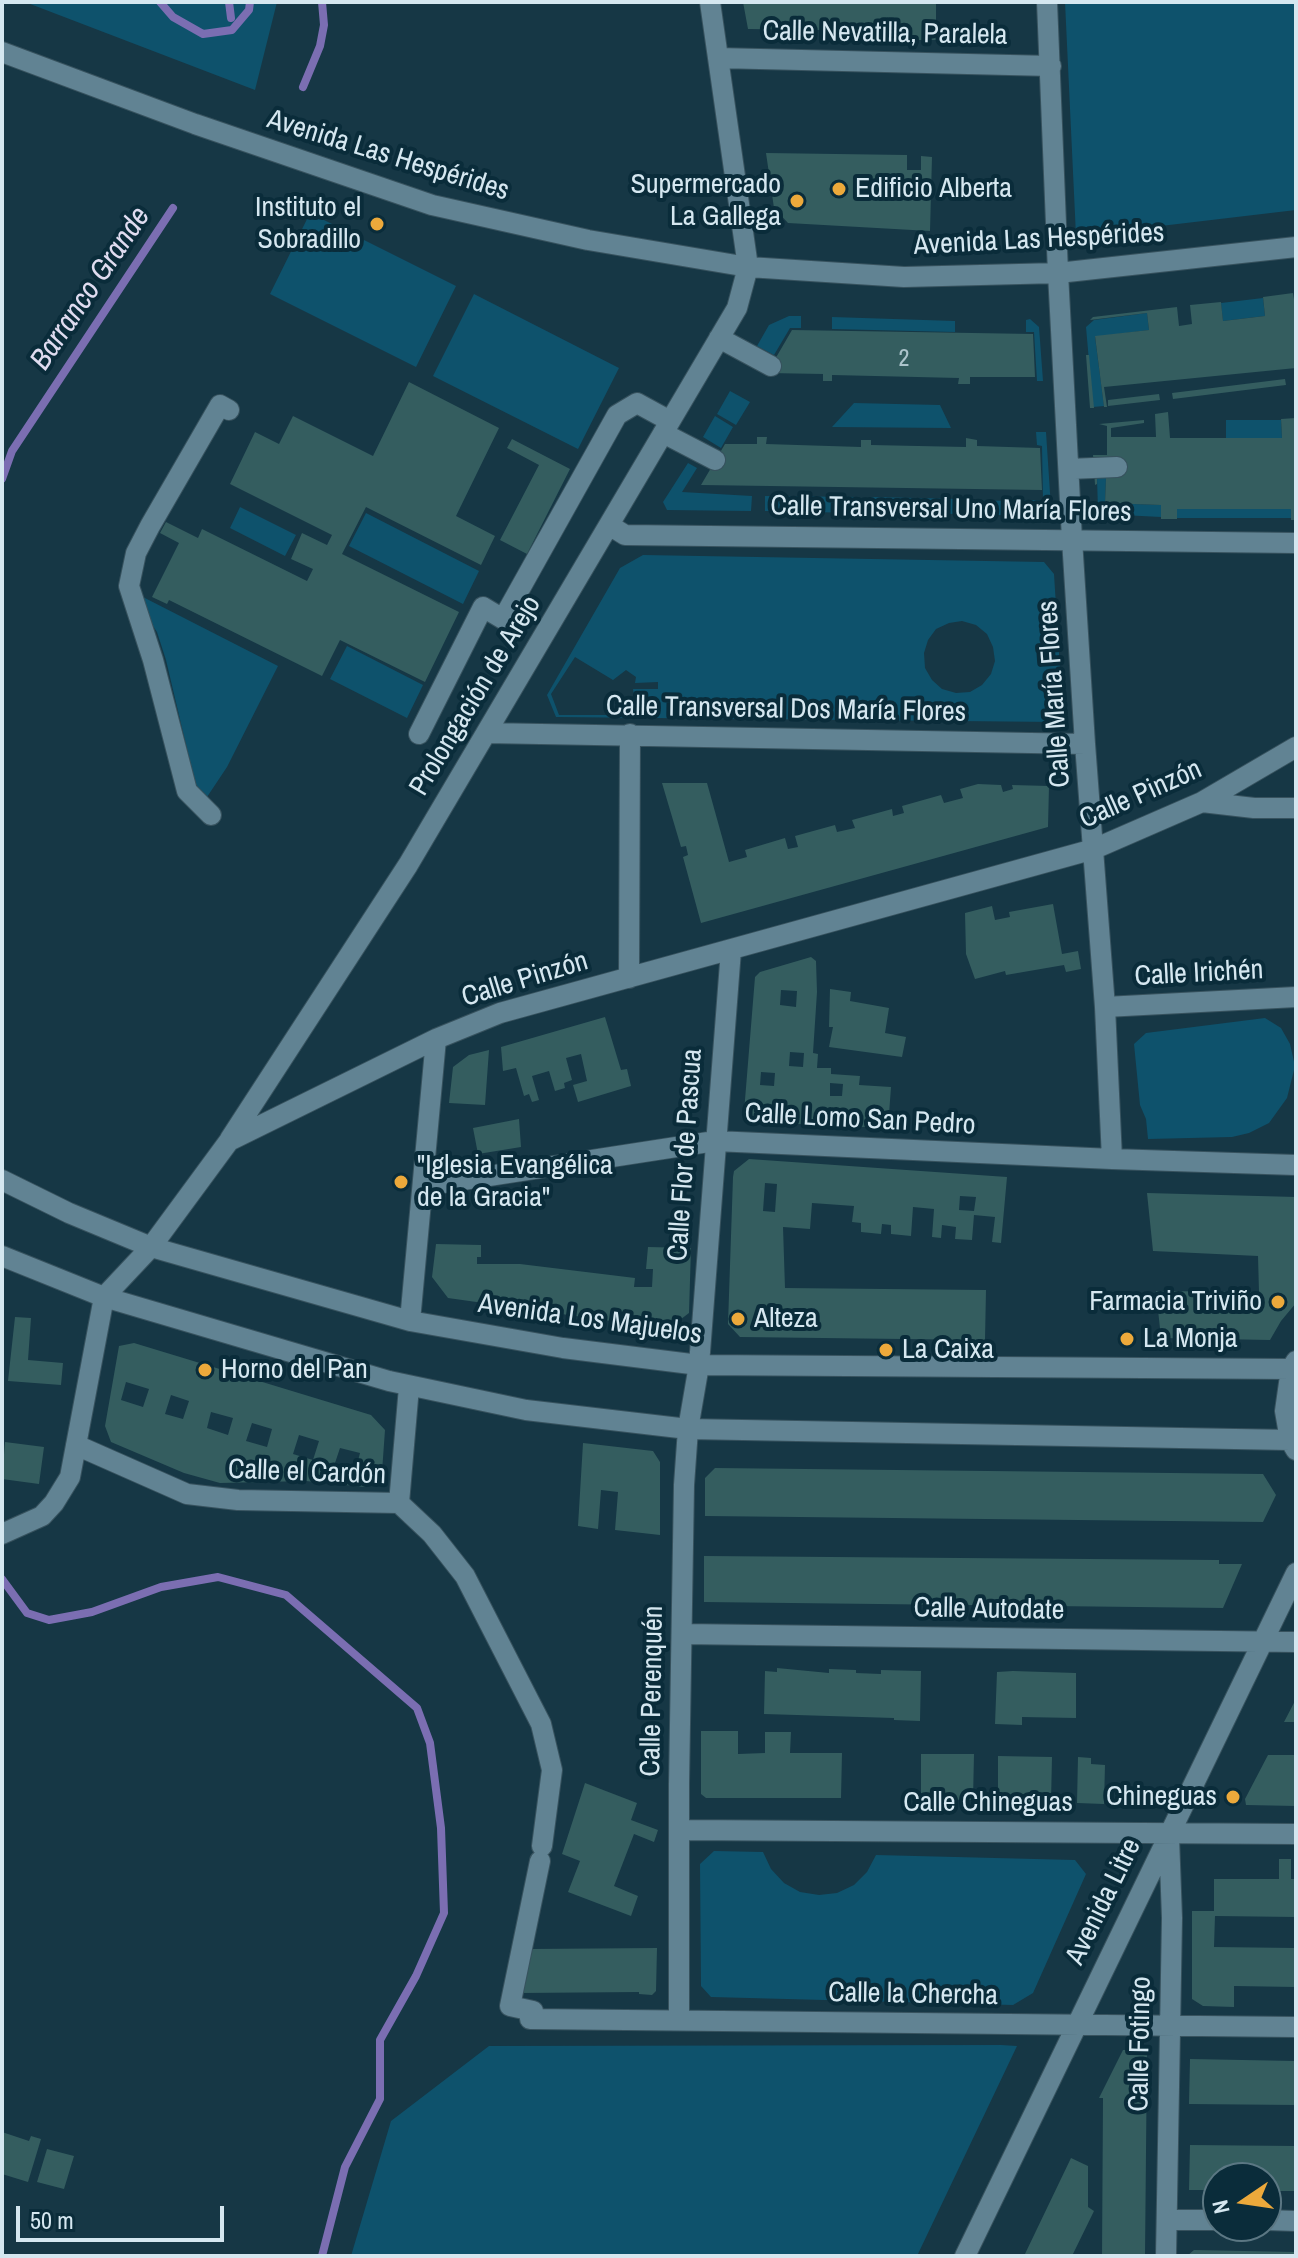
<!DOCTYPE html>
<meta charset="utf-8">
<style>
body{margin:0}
#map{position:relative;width:1298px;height:2258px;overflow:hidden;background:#163745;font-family:"Archivo Narrow",sans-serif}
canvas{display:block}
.frame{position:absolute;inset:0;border:4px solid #d5e7f0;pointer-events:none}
.north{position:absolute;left:1202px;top:2162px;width:80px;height:80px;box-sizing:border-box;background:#0a2c3a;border:2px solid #5b7783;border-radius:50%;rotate:257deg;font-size:22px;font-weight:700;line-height:32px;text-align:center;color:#d5e7f0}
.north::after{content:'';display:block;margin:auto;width:28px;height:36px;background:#eca93b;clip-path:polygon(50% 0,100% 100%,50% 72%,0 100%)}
.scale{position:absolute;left:16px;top:2206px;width:208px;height:36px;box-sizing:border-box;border:4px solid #d5e7f0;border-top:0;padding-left:10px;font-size:24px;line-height:28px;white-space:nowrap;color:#d5e7f0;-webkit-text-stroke:6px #0a2c3a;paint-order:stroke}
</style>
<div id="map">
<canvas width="1298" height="2258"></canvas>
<div class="frame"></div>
<div class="north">N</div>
<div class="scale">50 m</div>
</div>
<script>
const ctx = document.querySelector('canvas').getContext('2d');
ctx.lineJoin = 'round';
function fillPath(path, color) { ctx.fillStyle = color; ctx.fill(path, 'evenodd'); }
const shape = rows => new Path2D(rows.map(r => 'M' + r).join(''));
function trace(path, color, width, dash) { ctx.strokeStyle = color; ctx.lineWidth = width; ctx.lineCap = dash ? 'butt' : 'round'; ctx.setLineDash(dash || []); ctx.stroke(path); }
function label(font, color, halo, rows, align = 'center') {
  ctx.font = font + ' "Archivo Narrow",sans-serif'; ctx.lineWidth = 8; ctx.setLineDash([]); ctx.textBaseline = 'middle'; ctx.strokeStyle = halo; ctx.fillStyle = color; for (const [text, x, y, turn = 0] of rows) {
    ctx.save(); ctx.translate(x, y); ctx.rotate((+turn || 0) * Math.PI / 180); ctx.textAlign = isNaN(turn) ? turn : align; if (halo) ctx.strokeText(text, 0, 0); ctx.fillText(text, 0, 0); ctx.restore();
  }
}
fillPath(shape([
 [25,2,277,2,255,90],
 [1065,2,1296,2,1296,210,1076,236],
 [310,213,456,286,416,367,270,294],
 [474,294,619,368,578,449,433,376],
 [1263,298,1265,316,1223,321,1221,303],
 [1147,313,1149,330,1095,337,1104,406,1093,407,1086,327,1094,320],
 [789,316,801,316,801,328,790,328,774,355,757,346,769,325],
 [832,317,955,321,955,332,832,329],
 [1030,319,1039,327,1043,381,1037,381,1034,332,1026,332,1026,320],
 [730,391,750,402,736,425,717,414],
 [854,403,940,405,951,428,832,427],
 [715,416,733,427,721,448,703,437],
 [1226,420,1281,420,1282,438,1226,439],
 [1036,432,1046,432,1051,508,1043,515,976,515,975,501,1043,500,1042,446,1037,445],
 [688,463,697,468,682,492,752,496,751,511,667,510,663,502],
 [1097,478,1106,478,1105,503,1161,505,1161,517,1102,514,1098,510],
 [765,496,857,497,857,513,765,511],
 [870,497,962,499,962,514,870,513],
 [240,507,296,535,285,556,230,528],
 [1177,509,1291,509,1291,518,1177,518],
 [366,513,479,571,463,604,349,546],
 [643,555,1044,562,1054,574,1063,717,1057,722,556,717,547,695,620,568],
 [962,621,976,625,987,634,993,647,995,661,991,674,982,685,970,692,956,693,942,689,932,680,925,668,924,653,928,640,936,629,949,623],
 [575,657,613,680,626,670,636,677,635,683,658,682,658,689,633,689,635,705,641,715,559,715,551,694],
 [139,595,278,666,227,767,207,797,196,787,166,660,157,632,147,617],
 [347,646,423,685,407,718,330,679],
 [1265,1018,1281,1028,1290,1044,1295,1066,1287,1098,1269,1123,1249,1133,1232,1137,1148,1139,1146,1119,1140,1105,1134,1044,1146,1033],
 [714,1851,763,1852,771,1869,784,1883,800,1892,819,1895,837,1893,854,1885,867,1872,876,1855,1075,1860,1086,1874,1033,1993,1013,2005,711,1997,701,1986,700,1864],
 [1001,2045,1017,2046,917,2256,351,2256,391,2121,489,2046]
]), '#0e526c');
trace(shape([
 [160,2,173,17,203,34,232,30,249,10,250,2],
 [229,2,231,18],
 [303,87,320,46,324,25,322,2],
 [2,479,12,451,173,208],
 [2,1579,27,1613,49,1620,92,1612,161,1587,218,1577,286,1595,417,1708,430,1743,441,1828,444,1913,416,1976,380,2040,380,2099,345,2167,322,2256]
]), '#7b6eb2', 8);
fillPath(shape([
 [743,2,936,2,936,40,898,40,897,31,748,29],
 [766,153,907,155,907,170,921,170,921,156,932,157,930,231,788,223,774,208],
 [1293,293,1296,312,1296,368,1104,387,1107,407,1104,407,1095,336,1149,330,1147,313,1090,320,1093,317,1177,307,1179,326,1192,324,1190,305,1221,302,1223,321,1265,316,1263,297],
 [792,330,1033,334,1035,377,970,377,970,384,958,384,959,378,832,375,832,381,823,381,823,374,767,373],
 [1086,355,1089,355,1094,408,1090,408],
 [1285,379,1286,385,1173,399,1172,393],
 [409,382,499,428,456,516,495,536,481,565,366,507,342,554,459,612,425,682,340,640,322,676,169,600,167,604,152,597,179,543,160,533,166,522,198,538,202,529,307,581,313,569,291,559,302,533,327,545,332,535,230,484,255,432,279,444,293,416,373,456],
 [1159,394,1160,400,1108,406,1108,400],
 [1168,412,1170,438,1282,438,1281,419,1296,418,1296,520,1291,520,1291,509,1177,509,1177,519,1161,519,1161,505,1105,503,1106,478,1097,478,1097,484,1095,485,1093,455,1107,455,1107,426,1099,424,1144,420,1144,423,1111,428,1111,437,1156,437,1155,414],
 [757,437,767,437,766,444,861,447,861,440,871,440,871,445,966,447,966,438,977,440,977,446,1040,448,1042,490,701,485,725,444,757,444],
 [512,439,570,469,527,554,500,540,539,465,507,448],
 [662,783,707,783,729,862,747,857,745,850,785,838,788,849,798,847,795,836,835,825,837,832,855,828,852,820,892,809,893,816,904,813,902,806,941,795,944,803,963,798,960,789,978,784,1001,785,1003,792,1013,789,1012,785,1049,786,1048,827,701,923,683,857,688,855,686,846,681,847],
 [1053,904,1062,954,1078,951,1081,969,1066,972,1064,965,1006,975,1005,971,975,979,966,954,965,913,992,906,995,920,1010,917,1009,912],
 [811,957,816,961,817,992,813,1053,818,1054,817,1068,831,1068,831,1074,860,1076,859,1085,891,1087,888,1128,753,1122,744,1112,755,977,760,972],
 [781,990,797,991,796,1007,780,1005],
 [790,1052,804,1053,803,1067,789,1066],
 [761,1072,775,1073,774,1086,760,1085],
 [830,1083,843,1084,842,1096,830,1096],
 [830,989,851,992,850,1001,889,1008,885,1033,906,1037,902,1057,829,1047,833,1027,829,1027],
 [605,1017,621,1070,627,1069,631,1086,578,1102,573,1085,587,1081,581,1054,566,1058,572,1080,564,1083,565,1088,555,1091,549,1071,532,1076,539,1100,532,1102,529,1094,524,1096,516,1068,503,1071,501,1047],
 [489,1050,485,1105,449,1103,453,1067,469,1055],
 [519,1119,521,1147,478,1154,473,1128],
 [749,1159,1007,1177,1001,1243,992,1242,995,1217,974,1215,972,1240,955,1239,956,1227,942,1225,941,1238,932,1237,934,1209,913,1207,911,1236,891,1234,891,1225,882,1224,881,1234,861,1232,861,1223,852,1222,854,1206,812,1203,810,1229,783,1227,785,1288,986,1290,985,1340,740,1337,728,1324,733,1177,734,1171],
 [765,1183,777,1184,775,1212,763,1211],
 [960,1196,976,1197,974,1211,959,1210],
 [1147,1193,1296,1197,1296,1303,1281,1321,1270,1340,1161,1338,1156,1291,1259,1292,1258,1256,1153,1251],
 [436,1244,481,1245,481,1257,477,1257,477,1264,520,1264,635,1278,634,1287,652,1287,653,1269,646,1269,648,1247,691,1248,689,1313,668,1329,448,1298,432,1277],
 [15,1317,31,1318,28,1360,63,1363,61,1385,8,1381],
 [134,1343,371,1415,385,1430,382,1472,365,1487,306,1481,220,1483,184,1473,111,1442,105,1426,119,1346],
 [126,1382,149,1389,143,1407,121,1400],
 [171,1395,189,1401,183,1419,165,1414],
 [211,1412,233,1418,228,1435,207,1428],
 [252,1423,272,1429,267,1447,246,1441],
 [299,1435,319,1441,313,1460,293,1454],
 [340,1448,360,1453,355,1472,334,1466],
 [5,1442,44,1447,39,1484,2,1479],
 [583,1443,653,1451,660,1462,660,1535,615,1530,618,1492,601,1490,598,1529,578,1526],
 [715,1468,1263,1474,1276,1495,1263,1522,705,1516,705,1478],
 [704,1556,1219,1560,1219,1564,1242,1564,1223,1608,704,1602],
 [777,1668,829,1673,829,1669,856,1670,856,1673,881,1674,881,1670,921,1671,920,1721,894,1720,894,1718,764,1714,765,1671,777,1672],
 [1013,1671,1076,1673,1076,1718,1022,1717,1022,1725,995,1724,997,1672],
 [1296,1699,1296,1722,1284,1722],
 [701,1731,738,1731,738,1754,765,1753,765,1732,791,1732,790,1753,842,1753,841,1798,706,1798,701,1794],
 [921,1754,974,1754,973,1800,921,1799],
 [1268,1755,1296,1755,1296,1806,1246,1805,1245,1799],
 [998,1756,1052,1757,1051,1802,998,1801],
 [1078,1757,1091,1758,1091,1764,1105,1765,1104,1804,1077,1803],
 [585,1783,637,1803,631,1820,658,1830,654,1842,634,1834,614,1886,638,1896,631,1916,568,1892,580,1861,562,1854],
 [1279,1859,1291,1859,1291,1879,1296,1879,1296,1917,1215,1916,1214,1947,1296,1948,1296,1987,1234,1986,1234,2007,1203,2006,1192,1999,1192,1911,1214,1911,1214,1879,1279,1879],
 [657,1948,656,1991,652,1995,639,1994,639,1992,519,1993,531,1949],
 [1147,2049,1145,2256,1102,2256,1103,2098,1099,2098,1123,2050],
 [1190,2059,1296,2061,1296,2105,1189,2104],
 [2,2132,29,2141,31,2136,41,2139,28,2182,2,2174],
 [1190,2145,1296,2146,1296,2191,1266,2191,1266,2178,1218,2178,1218,2190,1189,2190],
 [47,2149,74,2156,64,2189,37,2182],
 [1071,2158,1088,2166,1088,2207,1094,2211,1072,2256,1024,2256],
 [1194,2250,1296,2252,1296,2256,1187,2256]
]), '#345d5f');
const minor = shape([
 [1047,2,1058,273,1072,539,1085,744,1105,1007,1112,1159],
 [2,52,195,124,432,205,588,240,748,267,904,277,1058,273,1296,247],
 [718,58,1051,66],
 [719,338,771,366],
 [663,433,715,460],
 [1069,469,1117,467],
 [609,525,625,535,1296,543],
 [486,733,1085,744],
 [419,734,483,607,503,619,617,415,637,403,670,421],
 [1202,802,1254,808,1296,808],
 [211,815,187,791,153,660,129,586,136,553,150,526,220,405,229,410],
 [629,978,630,734],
 [1105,1007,1296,997],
 [230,1139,408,865,737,308,748,267,710,2],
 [2,1180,69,1213,151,1247,410,1321,563,1348,699,1365,1291,1369],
 [424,1186,715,1141,1112,1159,1296,1165],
 [2,1256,104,1297,389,1381,526,1410,688,1429,1290,1440],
 [410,1321,436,1039],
 [1296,1361,1291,1369,1285,1411,1290,1440,1296,1450],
 [76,1445,187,1494,238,1500,399,1503,432,1534,465,1576,541,1724,552,1770,542,1846],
 [399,1503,409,1387],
 [2,1534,42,1516,54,1503,70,1477,104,1297,151,1247,229,1141,436,1039,500,1013,1094,849,1202,802,1296,747],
 [682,1634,1296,1642],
 [680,1830,1296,1834],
 [533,2011,510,2006,540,1861],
 [530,2019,1296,2027],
 [679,2020,679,1784,684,1485,688,1429,699,1365,731,950],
 [1167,2220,1218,2220],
 [1266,2220,1296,2221],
 [965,2256,1296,1573],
 [1166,2256,1172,1918,1169,1837]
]);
trace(minor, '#37525e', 22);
trace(minor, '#618393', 20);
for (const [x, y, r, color] of [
 [839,189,8,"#eca93b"],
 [797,201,8,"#eca93b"],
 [377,224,8,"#eca93b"],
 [401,1182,8,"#eca93b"],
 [1278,1302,8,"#eca93b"],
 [738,1319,8,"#eca93b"],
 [1127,1339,8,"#eca93b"],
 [886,1350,8,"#eca93b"],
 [205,1370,8,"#eca93b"],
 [1233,1797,8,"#eca93b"]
]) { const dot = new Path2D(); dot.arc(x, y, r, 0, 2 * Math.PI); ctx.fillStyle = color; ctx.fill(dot); trace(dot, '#0a2c3a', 3); }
label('24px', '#adc4cc', null, [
 ["2",904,360]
]);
label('28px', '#d5e7f0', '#0a2c3a', [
 ["Calle Nevatilla, Paralela",885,34,1],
 ["Avenida Las Hespérides",388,156,17],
 ["Avenida Las Hespérides",1039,240,-3],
 ["Calle Transversal Uno María Flores",951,510,1],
 ["Calle María Flores",1055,694,-94],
 ["Prolongación de Arejo",476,696,-59],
 ["Calle Transversal Dos María Flores",786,710,1],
 ["Calle Pinzón",1141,795,-24],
 ["Calle Irichén",1199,974,-3],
 ["Calle Pinzón",525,980,-17],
 ["Calle Lomo San Pedro",860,1120,3],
 ["Calle Flor de Pascua",686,1155,-86],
 ["Avenida Los Majuelos",590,1320,8],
 ["Calle el Cardón",307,1473,2],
 ["Calle Autodate",989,1610,1],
 ["Calle Perenquén",653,1691,-89],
 ["Calle Chineguas",988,1803],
 ["Avenida Litre",1104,1902,-64],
 ["Calle la Chercha",913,1995,1],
 ["Calle Fotingo",1141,2044,-89]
]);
label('28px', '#d5e7f0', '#0a2c3a', [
 ["Supermercado",781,185,"right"],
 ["La Gallega",781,217,"right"],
 ["Edificio Alberta",855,189],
 ["Instituto el",361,208,"right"],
 ["Sobradillo",361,240,"right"],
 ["\"Iglesia Evangélica",417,1166],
 ["de la Gracia\"",417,1198],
 ["Farmacia Triviño",1262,1302,"right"],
 ["Alteza",754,1319],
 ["La Monja",1143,1339],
 ["La Caixa",902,1350],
 ["Horno del Pan",221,1370],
 ["Chineguas",1217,1797,"right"]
], 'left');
label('italic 30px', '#dfdcf0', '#0a2c3a', [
 ["Barranco Grande",91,289,-56]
]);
</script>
